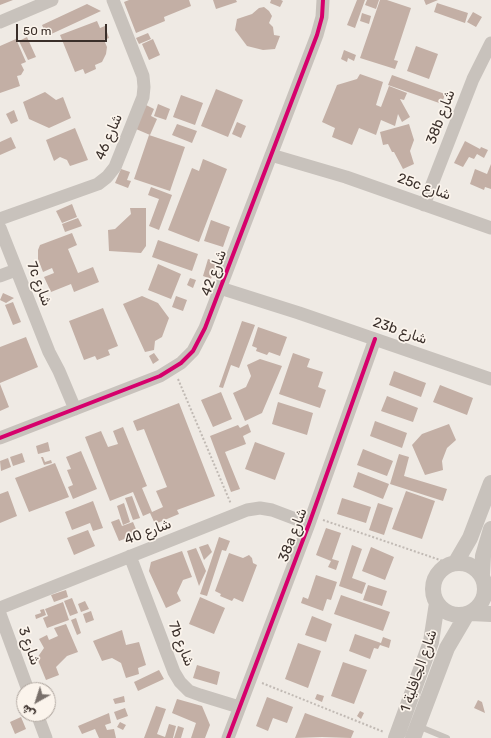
<!DOCTYPE html>
<meta charset="utf-8">
<style>
body{margin:0}
#map{position:relative;width:491px;height:738px;overflow:hidden;background:#efeae4;font-family:Rubik,Cairo,sans-serif}
canvas{display:block}
.north{position:absolute;left:16px;top:682px;width:40px;height:40px;box-sizing:border-box;background:#fbf4ec;border:1px solid #aea59e;border-radius:50%;rotate:219deg;font-size:11px;font-weight:700;line-height:16px;text-align:center;color:#3a2f2a}
.north::after{content:'';display:block;margin:auto;width:14px;height:18px;background:#79706b;clip-path:polygon(50% 0,100% 100%,50% 72%,0 100%)}
.scale{position:absolute;left:16px;top:24px;width:91px;height:18px;box-sizing:border-box;border:2px solid #3a2f2a;border-top:0;padding-left:5px;font-size:12px;line-height:14px;white-space:nowrap;color:#3a2f2a;-webkit-text-stroke:3px #fbf4ec;paint-order:stroke}
</style>
<div id="map">
<canvas width="491" height="738"></canvas>
<div class="north">ش</div>
<div class="scale">50 m</div>
</div>
<script>
const ctx = document.querySelector('canvas').getContext('2d');
ctx.lineJoin = 'round';
function fillPath(path, color) { ctx.fillStyle = color; ctx.fill(path, 'evenodd'); }
const shape = rows => new Path2D(rows.map(r => 'M' + r).join(''));
function trace(path, color, width, dash) { ctx.strokeStyle = color; ctx.lineWidth = width; ctx.lineCap = dash ? 'butt' : 'round'; ctx.setLineDash(dash || []); ctx.stroke(path); }
function label(font, color, halo, rows, align = 'center') {
  ctx.font = font + ' Rubik,Cairo,sans-serif'; ctx.lineWidth = 3.5; ctx.setLineDash([]); ctx.textBaseline = 'middle'; ctx.strokeStyle = halo; ctx.fillStyle = color; for (const [text, x, y, turn = 0] of rows) {
    ctx.save(); ctx.translate(x, y); ctx.rotate((+turn || 0) * Math.PI / 180); ctx.textAlign = isNaN(turn) ? turn : align; if (halo) ctx.strokeText(text, 0, 0); ctx.fillText(text, 0, 0); ctx.restore();
  }
}
fillPath(shape([
 [0,0,13,0,0,5],
 [129,0,189,0,191,6,164,17,165,21,136,33,124,2],
 [213,0,236,0,237,2,216,9],
 [271,0,281,0,283,1,280,7,270,3],
 [357,0,365,0,355,28,347,25],
 [367,0,379,0,376,9,365,5],
 [380,0,387,0,411,8,394,60,398,61,395,69,360,58],
 [424,0,438,0,426,5],
 [437,3,468,13,465,23,434,12],
 [87,4,101,11,47,36,42,25],
 [264,7,269,11,272,16,269,23,273,27,274,35,280,36,275,49,263,50,247,46,235,30,237,19,252,14,259,8],
 [473,12,482,17,476,27,467,22],
 [362,13,371,16,369,24,360,21],
 [97,21,100,28,105,26,109,38,104,40,107,47,106,54,102,62,95,65,96,69,85,74,83,69,75,72,60,35],
 [148,33,151,39,139,44,136,38],
 [27,37,36,57,28,60,19,41],
 [16,39,26,62,21,64,24,70,21,75,17,76,20,86,0,93,0,46],
 [153,39,160,55,149,60,142,44],
 [416,46,438,54,429,79,407,71],
 [344,50,356,55,354,61,348,58,347,62,341,59],
 [360,74,383,82,376,105,381,107,389,86,407,93,404,100,400,99,410,117,402,122,398,114,395,126,381,120,376,135,359,128,352,145,332,137,335,128,322,122,337,85,357,79],
 [392,75,445,94,442,104,388,85],
 [216,89,243,100,228,137,201,126],
 [45,92,56,100,63,97,71,118,49,128,29,119,23,102],
 [181,95,203,103,195,125,173,117],
 [158,104,170,109,166,120,154,116],
 [146,105,154,109,151,116,157,119,150,135,136,129],
 [14,110,18,121,11,124,6,114],
 [237,122,246,126,241,138,232,134],
 [177,124,197,131,192,143,172,135],
 [409,124,414,140,410,151,414,164,403,169,394,152,392,152,388,144,383,145,380,132],
 [75,128,88,160,70,166,67,160,60,157,54,161,46,140],
 [149,135,185,147,170,191,134,179],
 [11,137,16,148,0,155,0,142],
 [465,141,480,149,481,147,488,150,484,158,477,154,474,159,469,157,463,167,454,163],
 [203,159,227,169,199,242,168,230,192,168,199,171],
 [491,164,491,189,485,187,484,190,470,184,475,169,487,174],
 [121,169,130,172,127,180,131,181,128,188,115,183],
 [151,187,172,195,159,230,149,226,159,199,148,195],
 [72,204,77,217,62,223,56,211],
 [130,208,146,208,146,246,141,253,109,251,108,230,115,229,131,214],
 [78,218,82,226,65,232,62,224],
 [211,220,230,227,223,247,204,241],
 [72,233,77,245,68,249,78,273,93,267,99,282,74,292,71,284,51,292,44,277,54,273,52,268,43,272,38,259,38,250,40,245],
 [158,240,198,254,192,271,152,257],
 [208,259,217,262,211,279,203,276],
 [158,264,181,274,171,299,148,290],
 [190,278,196,280,193,288,187,285],
 [3,293,14,298,6,303,0,300],
 [142,296,158,303,169,318,162,337,155,341,154,350,145,352,123,304],
 [176,296,187,300,183,311,172,307],
 [13,302,21,322,13,325,5,305],
 [103,308,118,346,108,350,110,355,97,360,95,356,84,360,69,321],
 [242,321,255,325,239,368,231,365,223,388,219,387],
 [258,327,287,337,280,356,269,352,267,355,256,351,257,348,252,346],
 [26,337,38,367,0,383,0,347],
 [154,353,159,360,153,364,149,356],
 [293,353,310,359,307,367,323,372,318,387,326,390,320,408,279,394],
 [260,359,282,366,262,413,245,421,233,393,246,387,251,376,247,365],
 [394,371,426,383,421,397,389,385],
 [0,384,9,407,0,411],
 [440,385,473,398,467,415,433,402],
 [221,392,232,419,213,427,201,400],
 [387,396,418,408,413,422,381,411],
 [278,402,313,413,307,435,272,424],
 [179,403,215,496,177,510,179,514,155,524,150,513,143,516,133,492,110,501,85,437,101,431,108,447,118,444,113,431,123,427,147,486,142,488,152,512,163,507,156,491,167,487,144,429,137,431,133,421],
 [375,421,407,433,402,448,370,436],
 [248,424,251,432,243,436,246,444,225,452,240,489,231,492,210,436,238,425,240,428],
 [449,424,456,440,447,448,442,461,443,470,425,475,412,445,422,434],
 [48,442,50,451,38,454,36,446],
 [255,442,285,453,275,480,245,469],
 [363,449,393,461,387,476,357,465],
 [81,451,97,489,73,499,68,487,73,485,67,470,71,469,66,457],
 [22,453,25,462,13,466,10,457],
 [399,454,409,457,404,476,447,489,443,501,390,484],
 [41,457,43,457,45,462,51,460,52,463,44,465],
 [8,458,11,467,1,471,0,461],
 [55,463,69,497,29,512,15,478],
 [358,472,389,484,383,499,353,487],
 [8,491,17,516,0,523,0,494],
 [406,491,435,501,422,539,392,529],
 [132,496,140,518,133,520,125,498],
 [342,498,371,507,366,523,337,514],
 [93,501,103,528,93,531,90,523,72,530,65,512],
 [124,503,130,522,123,525,117,506],
 [378,503,393,508,384,535,369,530],
 [119,519,122,526,133,522,138,534,119,541,111,522],
 [326,528,341,533,332,559,339,561,336,570,328,567,331,561,316,555],
 [88,530,95,546,74,555,67,538],
 [219,537,230,541,226,551,222,550,207,596,200,594],
 [208,544,212,552,204,560,199,547],
 [352,545,362,549,352,578,366,583,362,594,339,586],
 [371,547,394,557,385,580,362,571],
 [196,548,206,571,199,586,187,551],
 [182,551,192,577,183,580,177,593,181,601,166,608,149,571,151,562],
 [229,553,243,558,249,555,252,558,253,563,257,565,243,602,234,598,232,601,220,596,221,594,215,591],
 [316,575,337,582,331,600,327,599,323,611,301,603,303,597,308,599],
 [368,585,387,591,382,606,363,600],
 [66,590,68,597,54,602,51,595],
 [341,595,390,612,383,631,334,614],
 [200,597,225,608,214,634,189,624],
 [72,598,78,613,70,616,64,601],
 [85,601,89,609,81,612,78,604],
 [63,602,69,620,47,628,43,618,48,616,45,609],
 [44,609,46,615,36,619,35,615,41,613,40,610],
 [91,611,94,620,86,623,83,614],
 [312,616,332,624,326,642,305,635],
 [76,618,81,633,77,635,71,620],
 [66,624,78,652,67,656,56,667,59,675,46,680,37,658,44,648,39,639,47,635,49,640,58,636,54,628],
 [122,630,126,645,139,642,146,665,138,668,139,674,126,678,121,663,112,658,102,661,93,641],
 [355,634,381,643,383,637,391,640,389,648,380,645,378,649,374,648,370,659,349,651],
 [298,643,321,651,308,688,285,679],
 [343,662,367,670,354,704,331,696],
 [197,665,220,672,217,685,193,678],
 [159,670,164,679,138,691,134,682],
 [317,694,324,696,322,702,315,699],
 [124,696,125,702,115,704,113,699],
 [267,697,293,707,287,723,273,718,268,731,256,726],
 [177,699,202,706,210,725,205,738,191,738,196,723,172,713],
 [478,700,482,702,485,713,474,708],
 [156,706,166,709,157,734,165,737,169,724,176,726,173,738,144,738],
 [125,708,128,716,117,720,114,712],
 [360,711,364,713,361,719,357,716],
 [109,713,111,723,105,725,107,730,114,729,116,738,99,738,95,729,82,734,78,726],
 [305,713,354,731,351,738,322,737,295,738],
 [21,717,26,729,15,734,10,722],
 [120,722,126,725,123,730,117,727],
 [178,726,184,728,181,738,174,738]
]), '#c3afa5');
trace(shape([
 [178,379,231,504],
 [323,520,443,561],
 [262,683,384,732]
]), '#c1bab4', 2, [2, 2]);
trace(shape([
 [418,726,447,738]
]), '#c8c2bc', 6);
trace(shape([
 [0,22,52,0],
 [271,155,346,177,491,228],
 [424,205,473,79,491,43],
 [0,219,98,184,107,177,115,167,143,97,144,87,143,76,113,0],
 [0,228,49,352,59,371,75,409],
 [0,276,16,270],
 [220,288,299,313,491,379],
 [0,438,160,376,181,363,193,351,205,328,317,35,322,17,323,0],
 [130,556,174,672,180,682,189,691,200,695,239,707],
 [0,608,247,510,260,508,272,510,309,524],
 [0,614,28,690],
 [37,714,46,738],
 [228,738,309,524,375,339]
]), '#c8c2bc', 13);
trace(shape([
 [456,562,470,538,491,483],
 '433 589a26 26 0 1 1 52 0a26 26 0 1 1-52 0Z',
 [482,574,483,556,491,529],
 [471,613,491,614],
 [396,738,431,642,437,603],
 [413,738,447,648,467,614]
]), '#c8c2bc', 16);
trace(shape([
 [0,438,160,376,181,363,193,351,205,328,317,35,322,17,323,0],
 [228,738,309,524,375,339]
]), '#d6006c', 4);
label('14px', '#3a2f2a', '#fbf4ec', [
 ["38b شارع",441,117,-69],
 ["شارع 46",109,137,-67],
 ["25c شارع",424,187,19],
 ["شارع 42",214,273,-69],
 ["7c شارع",39,284,69],
 ["23b شارع",400,331,19],
 ["شارع 40",148,532,-21],
 ["38a شارع",293,535,-69],
 ["7b شارع",181,644,68],
 ["شارع 3",29,646,70],
 ["شارع الجافلية 1",419,671,-71]
]);
</script>
